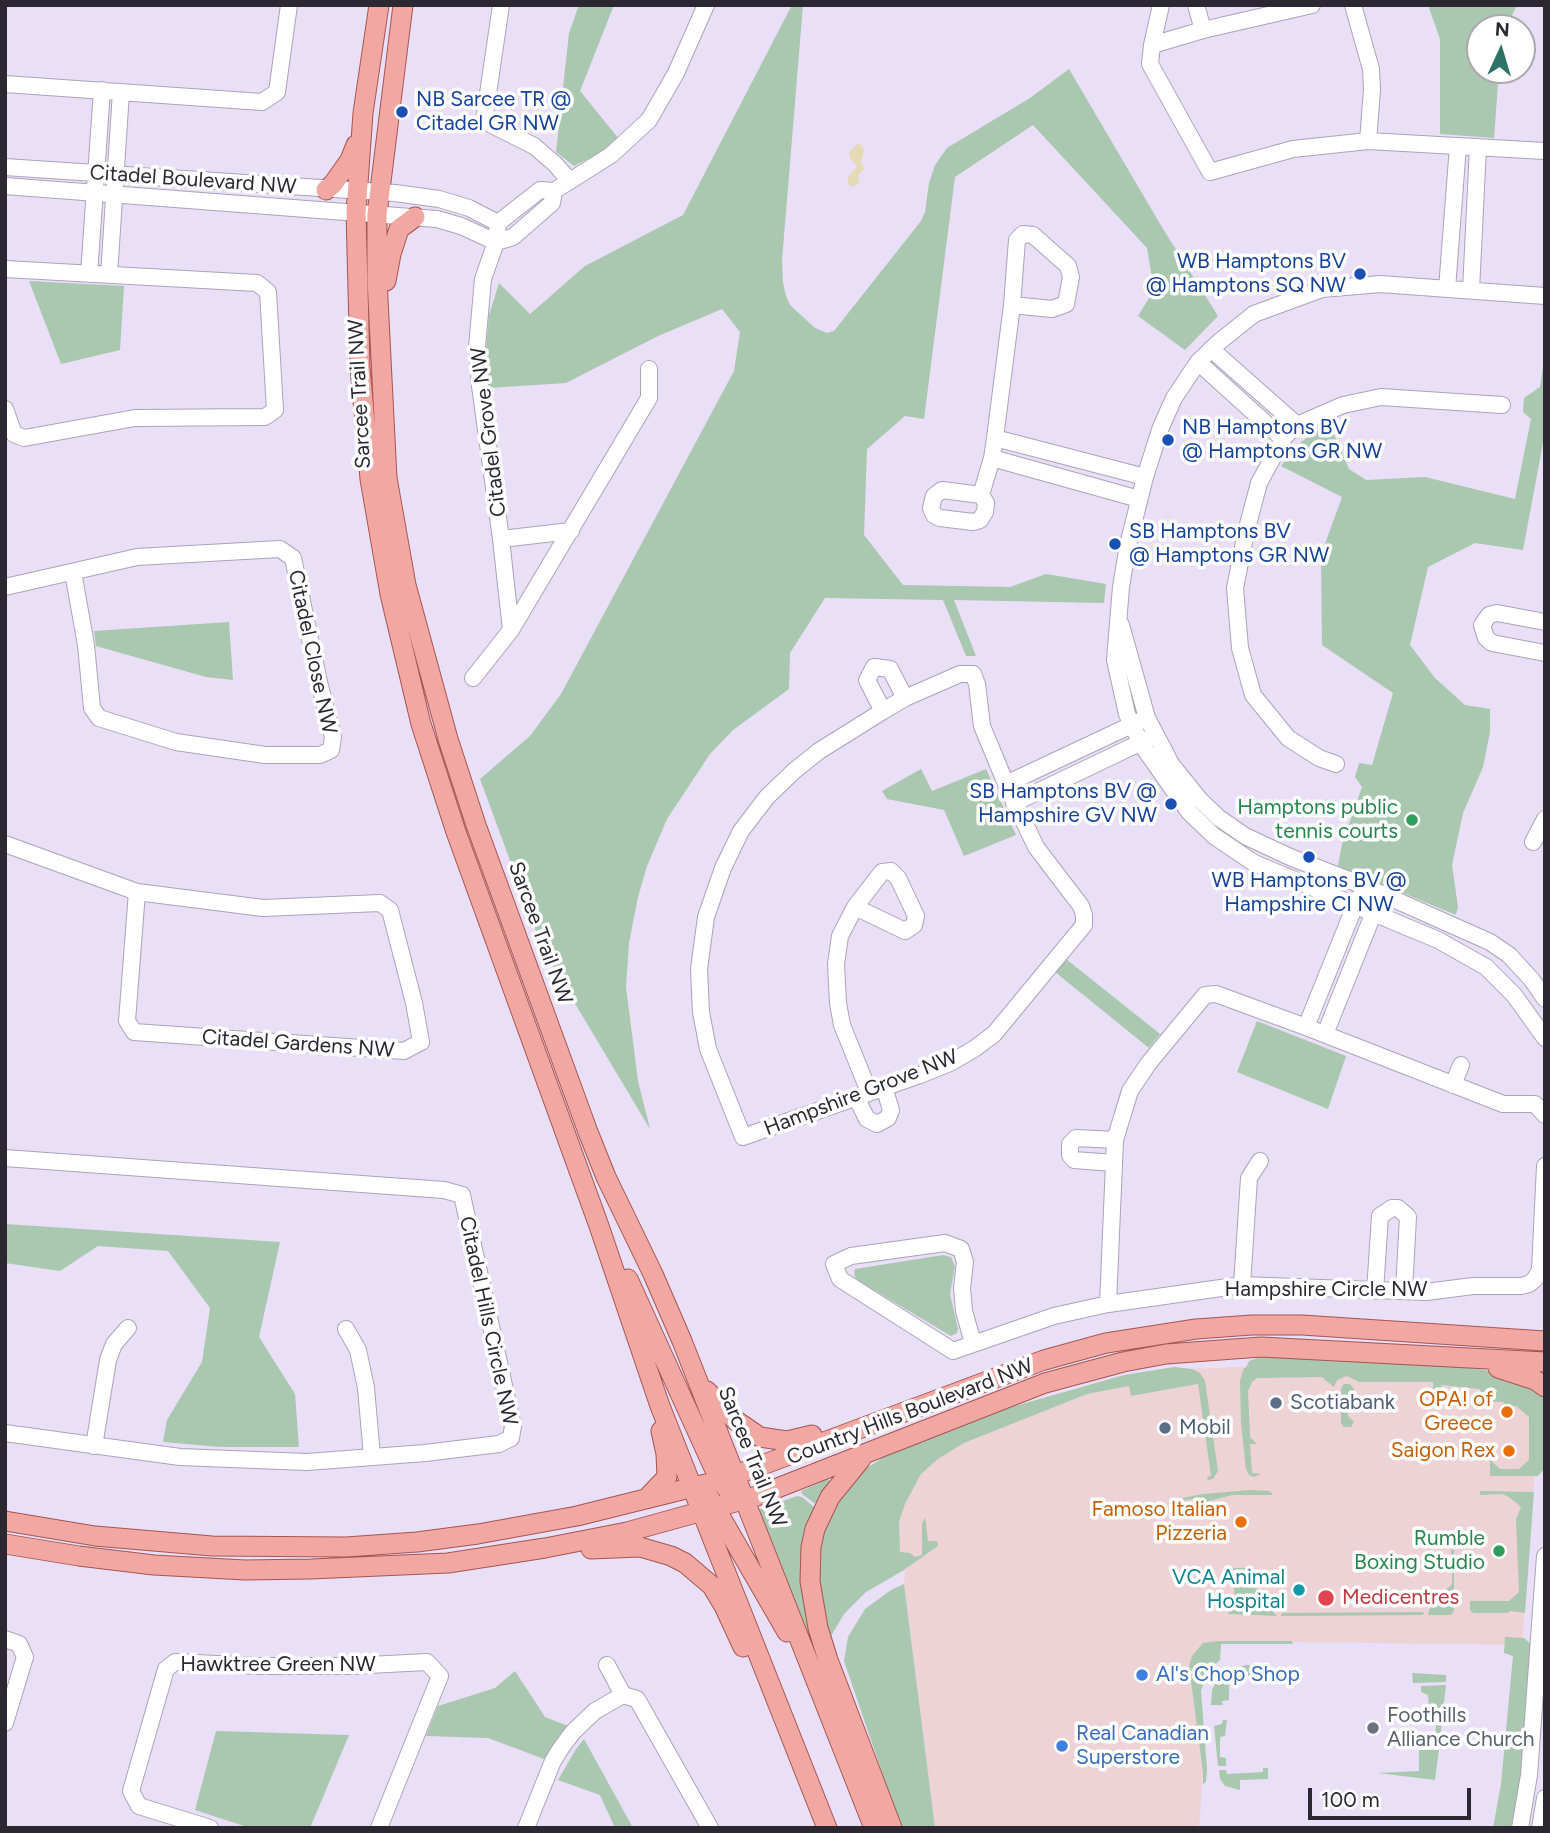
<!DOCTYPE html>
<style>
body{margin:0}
#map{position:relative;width:1550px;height:1833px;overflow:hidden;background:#e9dff6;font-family:Figtree,sans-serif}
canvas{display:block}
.frame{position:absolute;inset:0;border:7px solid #2c2831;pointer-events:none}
.north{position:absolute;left:1466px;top:14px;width:70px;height:70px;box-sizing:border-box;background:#fff;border:2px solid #aba9ad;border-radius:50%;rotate:4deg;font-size:19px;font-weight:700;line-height:28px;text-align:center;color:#2c2831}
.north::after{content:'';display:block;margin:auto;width:24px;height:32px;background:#2e7367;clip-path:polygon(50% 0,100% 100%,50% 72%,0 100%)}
.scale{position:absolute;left:1308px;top:1788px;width:163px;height:32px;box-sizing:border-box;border:4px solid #2c2831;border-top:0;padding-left:9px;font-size:21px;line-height:24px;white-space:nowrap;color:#2c2831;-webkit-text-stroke:5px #fff;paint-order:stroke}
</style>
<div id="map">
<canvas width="1550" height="1833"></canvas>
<div class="frame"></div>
<div class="north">N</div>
<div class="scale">100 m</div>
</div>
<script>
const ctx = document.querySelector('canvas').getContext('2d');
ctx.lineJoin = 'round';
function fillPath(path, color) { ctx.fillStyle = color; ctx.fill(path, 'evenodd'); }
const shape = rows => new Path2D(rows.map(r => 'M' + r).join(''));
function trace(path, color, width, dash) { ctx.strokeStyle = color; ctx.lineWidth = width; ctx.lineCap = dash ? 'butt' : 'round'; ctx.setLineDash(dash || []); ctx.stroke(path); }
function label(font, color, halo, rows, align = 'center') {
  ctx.font = font + ' Figtree,sans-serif'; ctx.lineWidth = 7; ctx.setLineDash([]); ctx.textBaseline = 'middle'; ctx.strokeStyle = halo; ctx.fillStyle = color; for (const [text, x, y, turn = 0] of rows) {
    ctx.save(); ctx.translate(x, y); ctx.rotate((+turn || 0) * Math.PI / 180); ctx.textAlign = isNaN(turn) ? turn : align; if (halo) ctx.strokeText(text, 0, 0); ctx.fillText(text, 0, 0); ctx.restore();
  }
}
fillPath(shape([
 [1267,1366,1536,1391,1535,1470,1522,1645,1219,1641,1189,1666,1203,1773,1199,1828,935,1828,904,1584,905,1570,938,1546,928,1542,922,1524,922,1555,919,1557,913,1557,910,1553,900,1552,898,1537,899,1522,905,1504,921,1474,938,1459,964,1443,1087,1394,1130,1386,1132,1396,1198,1384,1211,1477,1215,1477,1218,1471,1200,1373,1192,1369]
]), '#edd2d6');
fillPath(shape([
 [579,5,614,5,580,91,619,139,594,156,574,166,556,152,569,33],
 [792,5,803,5,782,260,783,283,786,296,790,305,815,328,827,333,834,331,921,221,925,212,929,183,935,165,947,148,1030,98,1069,69,1163,229,1218,316,1185,350,1138,316,1154,290,1147,248,1033,125,955,177,924,419,905,416,867,449,864,535,903,585,1010,587,1046,574,1106,584,1104,603,954,600,976,656,966,656,943,600,825,598,790,653,789,689,733,730,710,754,667,819,647,866,638,897,629,943,626,987,638,1081,650,1129,543,950,480,779,530,736,561,694,734,371,740,332,722,309,658,336,566,383,488,388,486,349,489,315,499,283,530,314,585,266,683,215],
 [1428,5,1517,5,1506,28,1480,28,1480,70,1499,70,1494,138,1440,134,1440,39],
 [29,281,124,286,120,350,61,364],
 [1545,353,1545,432,1523,550,1475,543,1428,567,1410,645,1435,678,1465,705,1490,709,1490,732,1483,767,1463,813,1452,865,1458,907,1456,915,1338,866,1342,844,1362,787,1355,777,1359,763,1372,765,1393,693,1322,645,1321,555,1342,497,1281,466,1301,442,1329,423,1349,469,1366,480,1425,477,1515,499,1531,419,1523,412,1524,398,1540,387],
 [229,622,233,680,206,677,96,646,94,631],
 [921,769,932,791,986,769,1016,835,964,856,944,810,887,799,882,791],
 [1066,959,1160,1034,1149,1048,1055,972],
 [1257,1021,1346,1056,1328,1109,1237,1072],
 [5,1224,280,1242,259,1337,295,1394,299,1447,220,1447,163,1442,167,1420,202,1362,210,1308,168,1251,98,1246,60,1271,5,1263],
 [943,1255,951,1257,955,1266,950,1294,958,1329,957,1333,951,1336,857,1280,854,1275,855,1269],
 [1269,1354,1445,1363,1506,1374,1543,1394,1544,1469,1538,1476,1490,1476,1490,1460,1500,1469,1519,1469,1529,1460,1529,1417,1516,1406,1503,1406,1504,1402,1480,1401,1480,1389,1442,1385,1441,1393,1433,1393,1433,1382,1359,1382,1347,1376,1337,1380,1334,1387,1322,1377,1257,1378,1252,1382,1248,1391,1250,1437,1257,1444,1250,1444,1252,1473,1261,1474,1254,1477,1249,1475,1246,1469,1241,1423,1240,1381,1244,1368,1246,1368,1249,1361],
 [1174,1367,1192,1369,1200,1373,1205,1381,1218,1471,1213,1479,1208,1480,1207,1477,1211,1476,1198,1384,1131,1396,1129,1386,1087,1394,964,1443,938,1459,921,1474,905,1504,899,1522,900,1552,910,1553,915,1557,922,1555,922,1524,925,1517,928,1541,937,1541,938,1546,904,1570,866,1592,844,1614,831,1636,826,1636,815,1576,829,1508,859,1473,887,1455,980,1416,1124,1375],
 [1344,1384,1350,1384,1354,1389,1354,1397,1347,1405,1348,1416,1354,1422,1351,1427,1344,1427,1341,1423,1341,1388],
 [828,1479,831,1483,817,1503,814,1503,802,1494,801,1491],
 [1250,1490,1269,1491,1272,1493,1272,1495,1232,1495,1199,1504,1198,1498,1177,1502,1177,1499,1203,1494],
 [1480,1491,1534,1492,1525,1613,1511,1611,1507,1613,1473,1613,1470,1610,1470,1601,1509,1601,1519,1592,1516,1519,1521,1507,1509,1497,1502,1494,1480,1495],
 [797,1496,802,1497,815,1508,804,1542,882,1828,758,1510],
 [1451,1550,1454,1550,1454,1611,1451,1615,1428,1615,1431,1603,1439,1603,1443,1599,1443,1593,1452,1584,1452,1570,1440,1559,1451,1559],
 [1231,1568,1247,1568,1252,1572,1253,1586,1262,1595,1273,1595,1273,1612,1277,1616,1229,1614,1225,1608,1236,1603],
 [904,1584,935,1828,901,1828,844,1661,848,1637,865,1609,891,1590],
 [1424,1612,1423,1615,1281,1616,1282,1613],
 [1505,1637,1524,1638,1531,1644,1521,1782,1513,1828,1493,1828,1501,1784,1513,1656,1504,1653],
 [1219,1641,1292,1641,1293,1644,1221,1644,1220,1660,1207,1672,1201,1691,1207,1769,1206,1782,1203,1784,1203,1773,1189,1666,1192,1656,1203,1643],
 [1248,1665,1257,1667,1265,1672,1280,1671,1279,1676,1229,1675,1229,1700,1222,1701,1223,1705,1211,1705,1212,1690,1219,1676,1231,1668],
 [515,1671,545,1717,568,1726,544,1759,488,1738,426,1736,438,1706,495,1688],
 [1412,1673,1446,1675,1446,1682,1413,1683],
 [1446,1685,1439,1747,1422,1747,1422,1744,1435,1743,1436,1725,1434,1718,1420,1718,1420,1711,1427,1710,1429,1708,1428,1695,1421,1692,1421,1686],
 [1223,1720,1227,1720,1225,1736,1220,1737,1220,1757,1226,1758,1226,1766,1218,1766,1214,1726,1222,1724],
 [216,1731,349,1735,310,1828,250,1828,195,1810],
 [584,1739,633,1828,615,1828,600,1795,558,1780,576,1749],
 [1419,1750,1439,1750,1435,1780,1378,1773,1419,1771],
 [1263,1768,1268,1768,1268,1779,1240,1780,1240,1790,1225,1786,1220,1779,1219,1770,1226,1770,1227,1774,1263,1772]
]), '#aac7af');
fillPath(shape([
 [857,144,860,144,864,150,861,162,864,169,858,175,859,183,853,187,848,184,848,178,857,166,850,158,849,153]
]), '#e4dab5');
const minor = shape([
 [501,5,484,121,534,146,555,164,570,181],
 [1161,5,1152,45,1150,64,1210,172,1293,149,1368,141,1545,151],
 [1196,5,1203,30],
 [1353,5,1371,69,1372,90,1368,141],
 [1152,45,1203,30,1312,5],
 [5,84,262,102,277,92,289,5],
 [5,167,395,193,439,199,469,208,498,223],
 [5,186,437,219,461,226,496,242,513,237,552,203,554,191],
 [5,269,257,283,268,292,275,410,265,417,135,418,24,438,14,434,5,409],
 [89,274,102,90],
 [109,275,121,92],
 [1447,289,1458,146],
 [1471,290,1478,147],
 [1545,296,1380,284,1322,289,1254,314,1219,342,1198,362,1174,398,1161,427,1145,477,1128,545,1121,587,1115,660,1127,714,1141,744,1189,812,1214,836,1254,863,1438,940,1486,967,1514,995,1545,1038],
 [1211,349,1297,425],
 [1198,362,1283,439],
 [995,438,1145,477],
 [992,458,1139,499],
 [981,495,942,490,934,496,931,508,934,515,940,518,973,522,980,520,985,512,986,503,981,495,992,458,995,438,1012,305,1017,240,1023,234,1033,235,1068,266,1071,277,1066,304,1052,309,1012,305],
 [501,539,571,531],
 [5,587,137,557,280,549,293,558,319,682,333,737,331,750,320,755,265,755,176,742,99,718,92,708,86,645,73,572],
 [1545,622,1497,613,1489,615,1482,625,1486,638,1492,643,1545,653],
 [1121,625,1147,718,1156,735,1171,764,1200,800,1219,818,1245,836,1290,857,1364,886,1490,942,1509,955,1532,980,1545,999],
 [511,630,501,539,480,386,477,347,483,279,496,242,498,223,540,190,554,191,611,155,649,120,676,73,706,5],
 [960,674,973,674,977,684,982,726,1006,784,1036,847,1081,906,1084,915,1084,925,994,1034,974,1049,950,1063,920,1075,743,1137,708,1049,701,1012,699,969,706,917,723,868,741,831,767,797,794,771,819,751,883,711,905,698,960,674],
 [473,678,511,630,649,398,649,369],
 [883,711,867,680,874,667,890,669,905,698],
 [1336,764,1319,758,1288,738,1253,695,1240,648,1235,588,1246,532,1259,483,1283,439,1290,431,1297,425,1343,405,1381,397,1502,405],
 [1006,784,1140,721],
 [1014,803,1148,739],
 [1533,842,1545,819],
 [5,844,137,892,263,908,380,903,390,910,414,1003,421,1042,404,1051,134,1032,127,1021,137,892],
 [855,907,905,931,914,925,916,916,898,878,891,871,882,872,855,907,840,936,836,964,838,1003,842,1025,869,1092],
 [1306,1027,1358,898],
 [1325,1034,1376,907],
 [1453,1085,1461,1065],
 [856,1097,867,1119,877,1124,888,1118,891,1110,884,1087],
 [5,1158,444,1190,462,1195,513,1426,511,1438,499,1444,425,1453,307,1462,180,1457,5,1433],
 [1114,1163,1074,1160,1070,1155,1070,1144,1076,1138,1115,1140],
 [1242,1285,1249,1178,1260,1161],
 [1375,1291,1380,1216,1392,1208,1398,1208,1408,1217,1404,1290],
 [1108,1304,1115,1140,1122,1117,1130,1091,1148,1064,1205,995,1216,994,1306,1027,1503,1104,1535,1104,1545,1115],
 [346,1329,358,1350,366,1388,372,1456],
 [973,1343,964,1311,962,1288,965,1262,961,1249,945,1243,851,1256,834,1264,840,1279,953,1351,1054,1316,1108,1304,1242,1285,1426,1292,1473,1286,1521,1286,1529,1284,1535,1279,1540,1270,1545,1166],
 [94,1446,108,1360,114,1344,128,1328],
 [5,1639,19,1644,25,1657,5,1723],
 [607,1665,623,1695],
 [210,1828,139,1806,131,1791,166,1669,175,1662,258,1666,349,1666,427,1662,440,1676,379,1828],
 [526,1828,553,1761,561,1748,573,1732,595,1711,623,1695,637,1699,710,1828],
 [1520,1828,1529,1775,1545,1556],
 [1540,1828,1545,1798]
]);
const major = shape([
 [379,5,363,113,356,212,360,367,370,479,390,594,421,724,456,832,599,1226,660,1406,827,1828],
 [403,5,377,214,377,279,387,478,406,585,448,739,476,825,588,1132,606,1177,653,1274,682,1341,874,1828],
 [326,190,333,184,350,160,356,145],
 [386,281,391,254,399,229,415,217],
 [628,1279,713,1466,727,1489],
 [1498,1368,1535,1380,1545,1387],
 [707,1391,735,1420,760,1437,787,1441,812,1435],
 [861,1459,830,1497,815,1529,811,1547,810,1581,818,1628,828,1660,892,1828],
 [648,1497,667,1477,666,1454,661,1431],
 [709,1497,787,1632],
 [5,1521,95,1536,212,1546,346,1547,417,1542,478,1534,577,1516,722,1480,1044,1360,1106,1343,1196,1329,1252,1325,1302,1325,1545,1341],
 [5,1544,79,1556,154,1565,245,1570,311,1569,448,1563,545,1548,627,1532,757,1496,1045,1383,1123,1362,1166,1354,1261,1347,1545,1362],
 [591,1549,640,1547,671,1556,685,1563,712,1586,724,1606,743,1647]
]);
trace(minor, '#aca3b9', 18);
trace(major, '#a65552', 21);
trace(minor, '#fff', 16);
trace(major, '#f1a7a2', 19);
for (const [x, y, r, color] of [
 [402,112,7,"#1a4fb4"],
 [1360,274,7,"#1a4fb4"],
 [1168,440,7,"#1a4fb4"],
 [1115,544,7,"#1a4fb4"],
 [1171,804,7,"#1a4fb4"],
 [1412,820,7,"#2e9e5b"],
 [1309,857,7,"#1a4fb4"],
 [1276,1403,7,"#5c6f8a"],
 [1507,1412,7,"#e8710a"],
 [1165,1428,7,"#5c6f8a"],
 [1509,1451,7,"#e8710a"],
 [1241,1522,7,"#e8710a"],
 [1499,1551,7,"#2e9e5b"],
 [1299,1590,7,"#0f9aa8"],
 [1326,1598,9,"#e0444e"],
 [1142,1675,7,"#3f7fe0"],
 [1373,1728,7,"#6b7280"],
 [1062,1746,7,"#3f7fe0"]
]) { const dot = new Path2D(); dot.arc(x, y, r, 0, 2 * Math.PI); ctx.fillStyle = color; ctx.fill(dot); trace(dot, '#fff', 2.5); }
label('21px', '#164399', '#fff', [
 ["NB Sarcee TR @",416,100],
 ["Citadel GR NW",416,124],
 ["WB Hamptons BV",1346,262,"right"],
 ["@ Hamptons SQ NW",1346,286,"right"],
 ["NB Hamptons BV",1182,428],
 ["@ Hamptons GR NW",1182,452],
 ["SB Hamptons BV",1129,532],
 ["@ Hamptons GR NW",1129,556],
 ["SB Hamptons BV @",1157,792,"right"],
 ["Hampshire GV NW",1157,816,"right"],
 ["WB Hamptons BV @",1309,881,"center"],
 ["Hampshire CI NW",1309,905,"center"]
], 'left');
label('21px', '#2c2831', '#fff', [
 ["Citadel Boulevard NW",193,180,4],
 ["Sarcee Trail NW",360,394,-93],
 ["Citadel Grove NW",489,432,-97],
 ["Citadel Close NW",312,652,78],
 ["Sarcee Trail NW",540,933,70],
 ["Citadel Gardens NW",298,1044,4],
 ["Hampshire Grove NW",861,1093,-21],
 ["Hampshire Circle NW",1326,1290],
 ["Citadel Hills Circle NW",488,1321,78],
 ["Country Hills Boulevard NW",910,1412,-21],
 ["Sarcee Trail NW",752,1457,68],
 ["Hawktree Green NW",278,1665]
]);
label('21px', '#27864d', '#fff', [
 ["Hamptons public",1398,808],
 ["tennis courts",1398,832],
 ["Rumble",1485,1539],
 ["Boxing Studio",1485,1563]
], 'right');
label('21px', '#c56008', '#fff', [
 ["OPA! of",1493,1400],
 ["Greece",1493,1424],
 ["Saigon Rex",1495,1451],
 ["Famoso Italian",1227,1510],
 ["Pizzeria",1227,1534]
], 'right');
label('21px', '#4e5e75', '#fff', [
 ["Scotiabank",1290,1403],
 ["Mobil",1179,1428]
], 'left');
label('21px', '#0d838f', '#fff', [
 ["VCA Animal",1285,1578],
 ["Hospital",1285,1602]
], 'right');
label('21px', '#be3a42', '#fff', [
 ["Medicentres",1342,1598]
], 'left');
label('21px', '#366cbe', '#fff', [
 ["Al's Chop Shop",1156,1675],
 ["Real Canadian",1076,1734],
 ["Superstore",1076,1758]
], 'left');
label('21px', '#5b616d', '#fff', [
 ["Foothills",1387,1716],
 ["Alliance Church",1387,1740]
], 'left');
</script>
